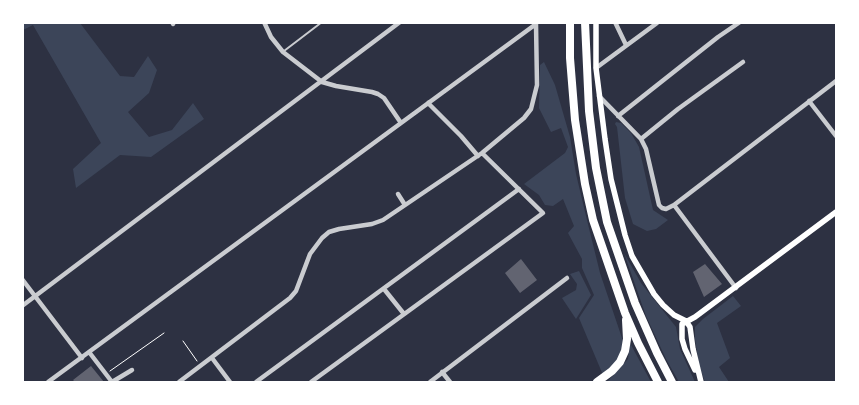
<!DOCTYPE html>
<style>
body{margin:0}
#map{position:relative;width:859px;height:405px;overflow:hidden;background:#2d3142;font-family:Karla,sans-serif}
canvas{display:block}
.frame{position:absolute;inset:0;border:24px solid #fff;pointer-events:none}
</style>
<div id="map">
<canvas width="859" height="405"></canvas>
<div class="frame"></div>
</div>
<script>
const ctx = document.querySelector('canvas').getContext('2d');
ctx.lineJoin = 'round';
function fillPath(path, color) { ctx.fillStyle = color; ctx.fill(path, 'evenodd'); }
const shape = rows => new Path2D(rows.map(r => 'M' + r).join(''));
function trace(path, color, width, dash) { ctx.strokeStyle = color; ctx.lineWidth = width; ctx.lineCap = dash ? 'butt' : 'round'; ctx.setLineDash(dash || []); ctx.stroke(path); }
fillPath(shape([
 [23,22,80,23,120,76,134,77,148,56,157,70,149,93,128,112,149,137,172,130,193,103,204,119,151,157,120,155,76,188,73,169,101,143,33,25,23,30],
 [544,62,555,85,570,137,576,174,586,216,600,273,623,341,621,354,616,363,603,375,579,318,594,295,582,268,582,259,568,233,574,226,563,199,553,206,545,205,539,195,524,184,565,153,568,147,561,128,551,132,539,108,540,65],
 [616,122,621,123,631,133,639,147,653,210,668,220,656,229,647,231,633,224,625,198,617,127,615,124],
 [624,253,641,283,676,327,680,349,695,382,679,382,666,359,646,316],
 [579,271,591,295,576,319,562,298,576,290,577,284,570,274],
 [733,296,741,306,717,323,730,358,719,367,729,382,705,382,699,365,695,339,695,327,703,319],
 [630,343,651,382,607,382,628,359]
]), '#3c4559');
fillPath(shape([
 [521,259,537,280,520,293,505,273],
 [705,264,722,284,704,297,693,272],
 [91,366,104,382,75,382,73,380]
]), '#626471');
trace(shape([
 [183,341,197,361],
 [110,371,164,333]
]), '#fff', 1);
trace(shape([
 [284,51,322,22]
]), '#caccd0', 2);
trace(shape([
 [264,22,271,37,283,52,322,82,336,86,372,92,378,94,384,98,401,123],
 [615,22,626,45],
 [173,24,174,22],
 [596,68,657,23],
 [599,96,641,139,646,149,659,205,662,208,666,209,674,205,836,81],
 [809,101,836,136],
 [428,103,461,136,478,156],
 [618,116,718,37,740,22],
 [641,139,678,109,743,62],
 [398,194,405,205],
 [674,205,736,288],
 [22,279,82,358],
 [384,289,404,314],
 [22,306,400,22],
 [89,352,112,382],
 [212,358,230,382],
 [442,372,450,382],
 [48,382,536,24],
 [112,382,132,370],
 [179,382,290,298,296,291,310,254,322,238,329,232,339,229,372,224,383,220,482,153,524,118,531,109,537,85,536,24],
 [256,382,519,189],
 [311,382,543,213,482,153],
 [430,382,567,278]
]), '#caccd0', 4.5);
trace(shape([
 [596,22,596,68,605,139,611,179,625,235,632,256,654,294,663,305,674,315,686,321,690,327,693,349,701,382],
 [695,370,685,349,682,339,682,324,695,317,836,212]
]), '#fff', 5.5);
trace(shape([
 [570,22,570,58,575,120,585,184,593,220,625,313,638,343,658,382],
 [585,22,589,111,596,168,607,222,635,303,657,353,672,382],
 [597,382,612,371,620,362,625,351,627,339,626,320]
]), '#fff', 8);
</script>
